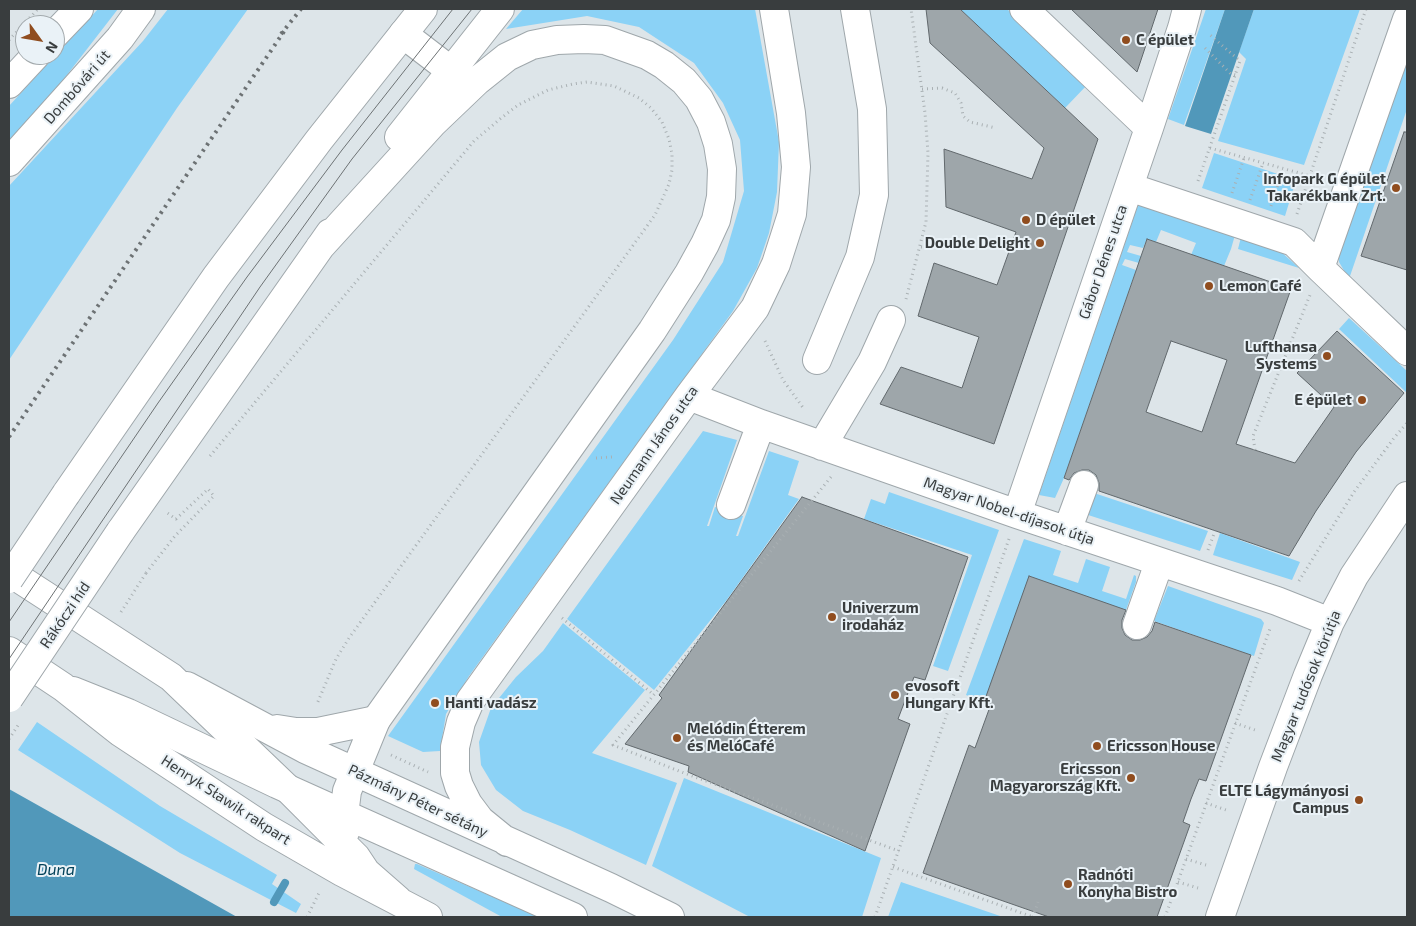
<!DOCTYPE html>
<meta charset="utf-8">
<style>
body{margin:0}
#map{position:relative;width:1416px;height:926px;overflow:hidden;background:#dde5e9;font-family:"Exo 2",sans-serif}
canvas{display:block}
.frame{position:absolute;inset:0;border:10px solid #393d3e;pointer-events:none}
.north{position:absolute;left:15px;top:15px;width:50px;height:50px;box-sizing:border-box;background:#eaf2f7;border:1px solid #a3aaad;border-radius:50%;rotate:122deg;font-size:14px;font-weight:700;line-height:20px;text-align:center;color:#393d3e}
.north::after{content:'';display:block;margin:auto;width:18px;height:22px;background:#904d1f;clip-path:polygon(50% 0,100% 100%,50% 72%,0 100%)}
</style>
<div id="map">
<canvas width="1416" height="926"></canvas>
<div class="frame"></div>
<div class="north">N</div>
</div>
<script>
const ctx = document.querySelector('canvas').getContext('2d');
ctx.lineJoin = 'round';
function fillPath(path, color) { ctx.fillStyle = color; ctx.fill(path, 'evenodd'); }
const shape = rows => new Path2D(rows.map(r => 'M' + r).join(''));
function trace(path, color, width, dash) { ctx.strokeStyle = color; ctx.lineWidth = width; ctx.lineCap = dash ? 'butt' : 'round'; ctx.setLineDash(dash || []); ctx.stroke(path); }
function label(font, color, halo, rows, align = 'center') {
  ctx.font = font + ' "Exo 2",sans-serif'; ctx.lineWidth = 4; ctx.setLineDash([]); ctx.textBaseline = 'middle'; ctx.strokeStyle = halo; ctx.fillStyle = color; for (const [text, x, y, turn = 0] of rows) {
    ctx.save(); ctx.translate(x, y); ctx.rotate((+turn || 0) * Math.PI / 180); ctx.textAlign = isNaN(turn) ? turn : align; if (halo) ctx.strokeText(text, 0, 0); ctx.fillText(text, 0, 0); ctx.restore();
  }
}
fillPath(shape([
 [98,9,118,9,53,93,9,142,9,106],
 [168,9,248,9,177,108,9,360,9,186,143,41],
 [523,9,755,9,779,142,777,192,769,233,757,268,733,311,469,676,446,714,440,751,423,752,388,736,673,340,723,262,744,191,740,140,723,103,694,63,639,27,587,16,506,29],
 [960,9,1007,9,1088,84,1065,108],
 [1206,9,1225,9,1184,125,1168,119],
 [1254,9,1360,9,1304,165,1218,141,1246,59,1239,52],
 [1407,55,1407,109,1349,279,1339,262,1339,253],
 [1214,153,1296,180,1285,216,1202,188],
 [1139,202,1235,235,1231,249,1224,266,1191,255,1196,243,1161,230,1156,242,1147,239,1143,248,1130,245,1127,252,1141,256,1139,263,1125,259,1122,265,1136,270,1064,478,1055,498,1039,495],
 [1241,237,1278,249,1299,268,1238,249],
 [1349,318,1407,371,1407,393,1339,329],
 [703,431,737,440,707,526,709,526,715,507,743,516,736,536,738,536,769,451,799,461,788,495,799,499,726,601,654,690,567,619],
 [889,492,999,530,948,671,933,666,972,555,864,519,871,499,885,504],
 [1094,493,1208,531,1200,551,1085,514],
 [1220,533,1300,562,1292,580,1213,555],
 [1024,539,1061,551,1053,575,1078,583,1086,559,1110,567,1102,591,1126,599,1134,575,1136,576,1136,582,1126,610,984,702,966,695],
 [1168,586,1261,619,1264,623,1254,656,1154,621],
 [563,623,645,690,592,753,677,783,646,865,570,830,523,811,496,790,481,765,479,742,491,708,516,677,543,651],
 [37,722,160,806,277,875,272,884,301,904,296,913,180,853,18,750],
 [684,778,881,858,862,917,750,917,652,866],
 [415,864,417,864,539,917,502,917,414,869],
 [901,882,1003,917,888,917]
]), '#8bd2f6');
fillPath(shape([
 [1225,9,1254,9,1211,134,1185,126],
 [9,789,237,917,9,917]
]), '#5198ba');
trace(shape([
 [274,902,285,883]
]), '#5198ba', 8);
const building = shape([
 [926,9,960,9,1098,139,994,444,880,404,901,367,962,388,979,337,918,316,934,263,997,285,1016,232,946,207,944,149,1032,179,1044,148,930,43,926,9],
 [1071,9,1158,9,1137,72,1071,9],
 [1404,132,1407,132,1407,270,1361,256,1404,132],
 [1147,239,1291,289,1236,444,1295,463,1334,407,1297,373,1337,331,1404,393,1356,452,1316,511,1289,556,1099,491,1099,483,1096,475,1089,470,1082,470,1074,473,1069,480,1064,478,1147,239],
 [1171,341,1227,360,1202,432,1146,412,1171,341],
 [802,497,968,557,925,680,914,677,898,719,910,724,865,851,688,772,689,766,625,744,662,698,659,695,802,497],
 [1029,576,1126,610,1122,620,1122,628,1125,635,1132,640,1140,640,1147,637,1152,631,1155,622,1251,655,1206,781,1199,779,1191,799,1183,822,1190,825,1157,917,1049,917,923,873,969,745,975,748,991,704,984,702,1029,576]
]);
fillPath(building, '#9ea6aa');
trace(building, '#61686c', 1);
const minor = shape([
 [1024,9,1149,128],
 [1407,19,1320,268,1407,351],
 [403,34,450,70],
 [1129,187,1294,242,1320,268],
 [817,360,860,257,874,195,872,109,855,9],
 [689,396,761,424,1017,514,1277,601,1330,622],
 [822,446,872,362,891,320],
 [731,505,761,424],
 [1017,514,1149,128,1182,28,1187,9],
 [1067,531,1084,485],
 [1137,625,1159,563],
 [187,686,305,749,611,888,670,917],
 [73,691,128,713,277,784,573,917],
 [277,729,296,732,318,732,376,720],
 [345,832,344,815,347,791,376,720],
 [507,842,480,820,468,804,459,786,455,773,455,747,461,722,470,701,689,396,755,308,776,264,792,214,796,167,791,113,774,9],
 [1220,917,1273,767,1308,675,1330,622,1354,576,1407,496]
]);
const major = shape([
 [55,34,79,9],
 [9,84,36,55],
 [399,137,500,9],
 [9,162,120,38,141,9],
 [320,247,433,123,477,81,507,57,532,45,557,40,584,39,605,40,647,55,664,65,684,81,699,99,711,122,718,144,722,169,721,197,716,220,705,244,689,273,652,331,376,720],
 [66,494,216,277,319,140,423,9],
 [120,532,330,233],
 [9,572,171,677,288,789,356,857,366,872,398,900],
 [9,651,63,687,120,732,264,827,342,872,428,917]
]);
trace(minor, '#9fa7ab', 30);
trace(major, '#9fa7ab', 30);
trace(shape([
 [9,40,38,9],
 [1205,48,1231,74,1236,75],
 [922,89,942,88,955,93,961,103,963,116,970,122,996,128],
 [1210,148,1310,176],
 [1198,181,1240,61,1209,34],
 [1232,193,1244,158],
 [1250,200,1263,163],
 [1271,206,1283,169],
 [1297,214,1366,9],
 [921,247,934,248,947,244,964,249],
 [906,299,926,222,928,153,925,113,911,9],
 [765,341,783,380,804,409],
 [1255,450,1253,436,1310,295],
 [210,456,474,141,500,119,518,105,548,90,573,84,587,82,614,86,639,98,651,108,662,122,669,139,672,154,672,170,669,184,655,215,349,638,336,659,317,704],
 [596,458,612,457],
 [831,477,613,745,684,773,899,851],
 [1208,550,1215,531],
 [146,573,175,536,214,496,208,489,176,519,166,512],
 [1299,581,1354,492,1394,438,1407,423],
 [121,612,146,573],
 [562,618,654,695],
 [1235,723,1255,730],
 [391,755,428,772],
 [1206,803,1226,810],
 [1186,859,1206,865],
 [893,867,1033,917],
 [1178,882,1198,888],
 [307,917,320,891],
 [875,917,1009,539],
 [1033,917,1038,902],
 [1165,917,1271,626]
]), '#a9b0b3', 3, [1, 4]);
trace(minor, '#fff', 28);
trace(major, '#fff', 28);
trace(shape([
 [9,622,158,403,247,277,342,150,453,9],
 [9,659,260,287,352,159,472,9]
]), '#6d7274', 1);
trace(shape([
 [281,34,301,9],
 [9,437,285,30]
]), '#6d7274', 4, [2.5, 5]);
const majorBridge = shape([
 [9,579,66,494],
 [9,698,120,532]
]);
trace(majorBridge, '#9fa7ab', 30, []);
trace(shape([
 [9,739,19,724]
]), '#a9b0b3', 3, [1, 4]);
trace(majorBridge, '#fff', 28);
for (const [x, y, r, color] of [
 [1126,40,5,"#904d1f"],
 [1396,188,5,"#904d1f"],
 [1026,220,5,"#904d1f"],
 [1040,243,5,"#904d1f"],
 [1209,286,5,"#904d1f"],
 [1327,356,5,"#904d1f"],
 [1362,400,5,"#904d1f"],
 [832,617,5,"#904d1f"],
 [895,695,5,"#904d1f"],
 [435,703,5,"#904d1f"],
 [677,738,5,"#904d1f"],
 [1097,746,5,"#904d1f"],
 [1131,778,5,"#904d1f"],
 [1359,800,5,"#904d1f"],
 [1068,884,5,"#904d1f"]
]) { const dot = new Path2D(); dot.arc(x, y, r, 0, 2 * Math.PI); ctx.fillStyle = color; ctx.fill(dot); trace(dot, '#eaf2f7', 2); }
label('bold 15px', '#393d3e', '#eaf2f7', [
 ["C épület",1136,40],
 ["Infopark G épület",1386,179,"right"],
 ["Takarékbank Zrt.",1386,196,"right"],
 ["D épület",1036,220],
 ["Double Delight",1030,243,"right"],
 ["Lemon Café",1219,286],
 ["Lufthansa",1317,347,"right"],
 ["Systems",1317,364,"right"],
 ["E épület",1352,400,"right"],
 ["Univerzum",842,608],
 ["irodaház",842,625],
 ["evosoft",905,686],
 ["Hungary Kft.",905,703],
 ["Hanti vadász",445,703],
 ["Melódin Étterem",687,729],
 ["és MelóCafé",687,746],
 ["Ericsson House",1107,746],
 ["Ericsson",1121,769,"right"],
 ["Magyarország Kft.",1121,786,"right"],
 ["ELTE Lágymányosi",1349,791,"right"],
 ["Campus",1349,808,"right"],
 ["Radnóti",1078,875],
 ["Konyha Bistro",1078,892]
], 'left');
label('15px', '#393d3e', '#eaf2f7', [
 ["Dombóvári út",77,87,-49],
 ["Gábor Dénes utca",1103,262,-71],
 ["Neumann János utca",654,445,-55],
 ["Magyar Nobel-díjasok útja",1009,511,19],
 ["Rákóczi híd",65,615,-56],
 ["Magyar tudósok körútja",1306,686,-68],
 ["Henryk Sławik rakpart",226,800,33],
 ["Pázmány Péter sétány",418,801,25]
]);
label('italic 16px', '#03425a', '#eaf2f7', [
 ["Duna",56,870]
]);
</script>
